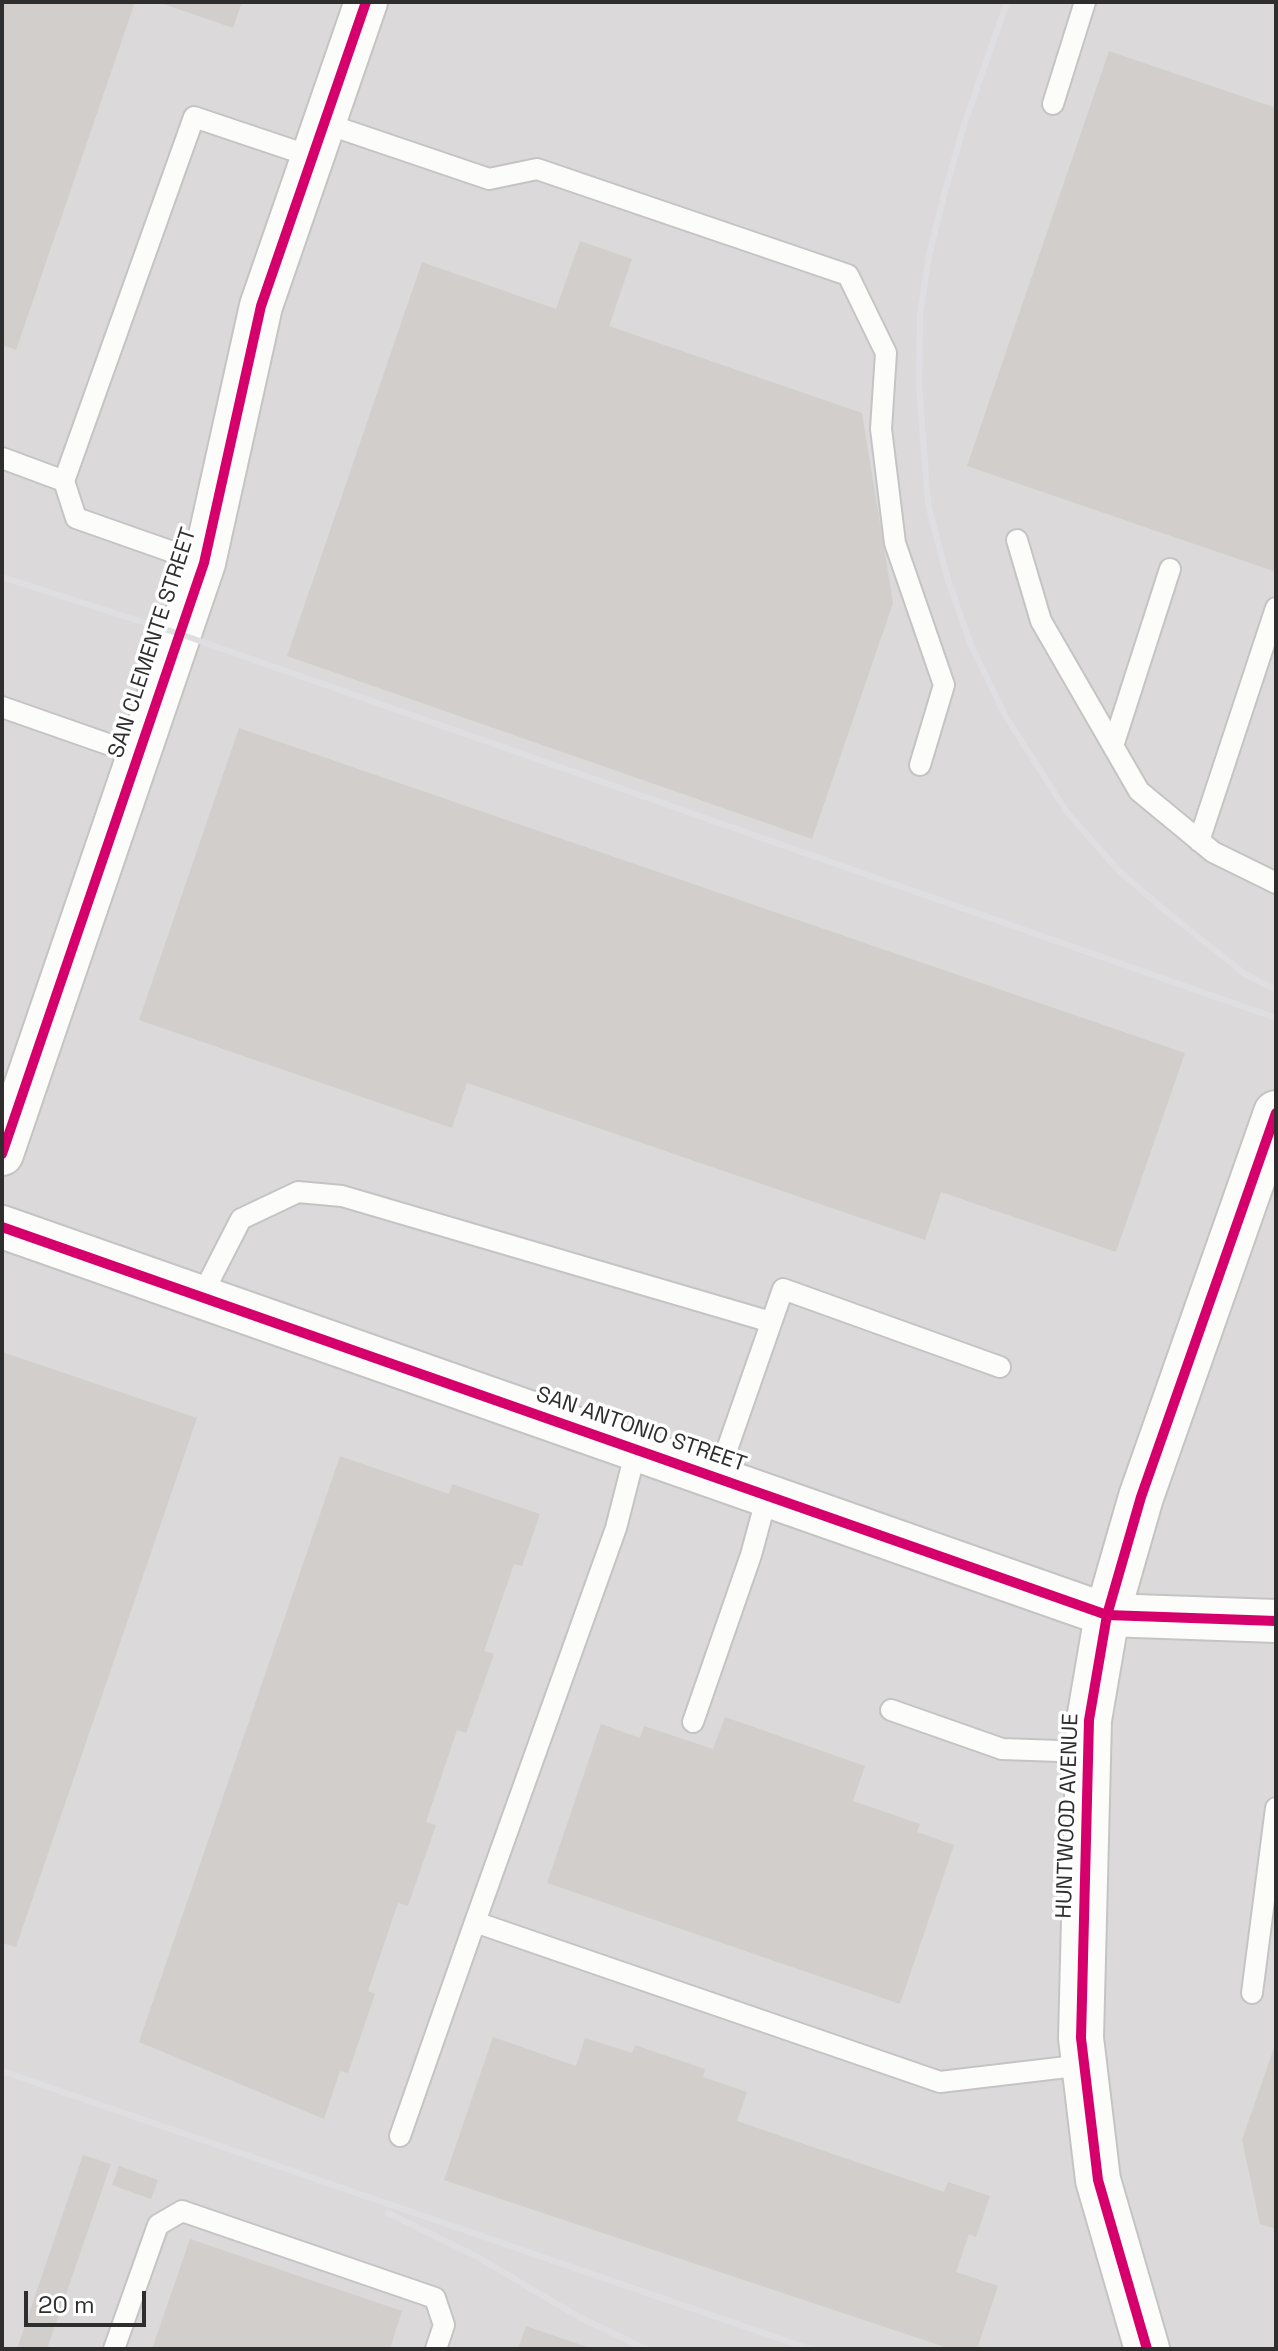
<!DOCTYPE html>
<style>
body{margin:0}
#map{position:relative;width:1278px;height:2351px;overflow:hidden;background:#ece8e4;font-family:"Space Grotesk",sans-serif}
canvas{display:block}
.frame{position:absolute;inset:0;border:4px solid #2e2e2e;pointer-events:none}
.scale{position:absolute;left:24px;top:2291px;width:122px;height:36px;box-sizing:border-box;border:4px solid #2e2e2e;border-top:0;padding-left:10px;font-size:24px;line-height:28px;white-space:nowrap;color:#2e2e2e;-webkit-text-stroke:6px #fff;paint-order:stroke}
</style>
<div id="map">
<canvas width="1278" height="2351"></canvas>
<div class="frame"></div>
<div class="scale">20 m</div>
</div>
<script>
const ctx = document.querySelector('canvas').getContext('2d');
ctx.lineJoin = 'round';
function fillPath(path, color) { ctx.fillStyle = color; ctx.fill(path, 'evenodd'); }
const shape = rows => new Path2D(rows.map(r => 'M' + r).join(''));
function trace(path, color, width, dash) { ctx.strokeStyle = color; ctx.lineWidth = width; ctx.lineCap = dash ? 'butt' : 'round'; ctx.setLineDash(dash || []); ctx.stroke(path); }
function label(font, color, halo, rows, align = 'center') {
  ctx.font = font + ' "Space Grotesk",sans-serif'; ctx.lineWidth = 7; ctx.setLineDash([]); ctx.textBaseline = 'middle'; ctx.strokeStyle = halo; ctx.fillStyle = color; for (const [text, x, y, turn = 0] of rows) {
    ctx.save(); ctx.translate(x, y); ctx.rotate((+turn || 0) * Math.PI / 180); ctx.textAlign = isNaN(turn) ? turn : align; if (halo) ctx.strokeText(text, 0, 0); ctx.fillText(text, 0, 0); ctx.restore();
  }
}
fillPath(shape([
 [2,2,1276,2,1276,2349,2,2349]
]), '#dcd9db');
fillPath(shape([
 [2,2,135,2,16,350,2,345],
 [158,2,242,2,233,28],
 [1109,51,1276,108,1276,572,967,466],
 [580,241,632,259,609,326,862,413,893,603,812,839,287,656,422,262,556,309],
 [239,728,1185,1053,1116,1252,941,1192,925,1240,467,1083,452,1128,139,1020],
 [2,1352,197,1418,16,1947,2,1943],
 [340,1456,449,1494,452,1484,540,1514,522,1566,514,1564,484,1651,494,1654,466,1733,457,1730,426,1822,436,1825,408,1906,398,1903,368,1991,375,1994,348,2073,340,2071,324,2119,139,2042],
 [725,1717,865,1766,853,1801,920,1824,917,1832,954,1845,900,2004,547,1883,601,1724,640,1738,644,1726,713,1749],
 [493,2037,576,2066,585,2038,632,2053,635,2045,705,2069,703,2077,747,2092,737,2121,944,2192,948,2182,990,2196,976,2237,969,2234,956,2272,998,2286,977,2349,951,2349,444,2180],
 [1276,2042,1276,2229,1260,2224,1242,2140],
 [83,2155,111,2164,47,2349,17,2349],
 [119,2166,158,2180,151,2199,112,2185],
 [190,2239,402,2311,390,2349,152,2349],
 [526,2326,593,2349,518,2349]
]), '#d1cecb');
const service = shape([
 [1053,104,1085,2],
 [324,123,489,179,537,169,848,275,886,353,881,429,895,543,944,685,920,765],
 [2,458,64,481],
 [1017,540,1041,621,1139,791,1213,852,1276,883],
 [204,563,76,518,64,481,194,117,313,157],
 [2,707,139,755],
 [1113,746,1170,569],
 [1199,841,1276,608],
 [201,1297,241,1219,298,1192,342,1196,771,1322],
 [717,1478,783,1289,1000,1367],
 [891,1710,1002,1749,1088,1752],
 [693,1722,751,1555,767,1496],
 [475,1922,616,1528,636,1450],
 [1252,1993,1276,1808],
 [400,2136,475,1922,940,2082,1084,2065],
 [114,2349,158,2225,182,2211,435,2298,444,2325,436,2349]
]);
const minor = shape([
 [2,1154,204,563,261,306,366,2],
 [2,1227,1107,1615,1276,1621]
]);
const tertiary = shape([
 [1147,2349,1098,2180,1081,2038,1089,1720,1107,1615,1141,1497,1276,1113]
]);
trace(service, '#c5c4c5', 24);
trace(minor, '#c5c4c5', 46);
trace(tertiary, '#c5c4c5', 48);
trace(service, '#fcfcfb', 20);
trace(minor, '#fcfcfb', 42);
trace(tertiary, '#fcfcfb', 44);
trace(shape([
 [1007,2,965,122,943,199,929,255,920,314,919,385,928,504,947,577,970,643,1006,717,1067,812,1119,871,1167,912,1245,974,1276,990],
 [2,577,180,634,1276,1018],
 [2,2071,810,2349],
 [388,2213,476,2256,579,2317,646,2349]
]), '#dfdfe1', 6);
trace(shape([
 [2,1154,204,563,261,306,366,2],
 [2,1227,1107,1615,1276,1621],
 [1147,2349,1098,2180,1081,2038,1089,1720,1107,1615,1141,1497,1276,1113]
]), '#d6006c', 10);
label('22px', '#2e2e2e', '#fff', [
 ["SAN CLEMENTE STREET",153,643,-72],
 ["SAN ANTONIO STREET",641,1430,19],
 ["HUNTWOOD AVENUE",1068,1816,-88]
]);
</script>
